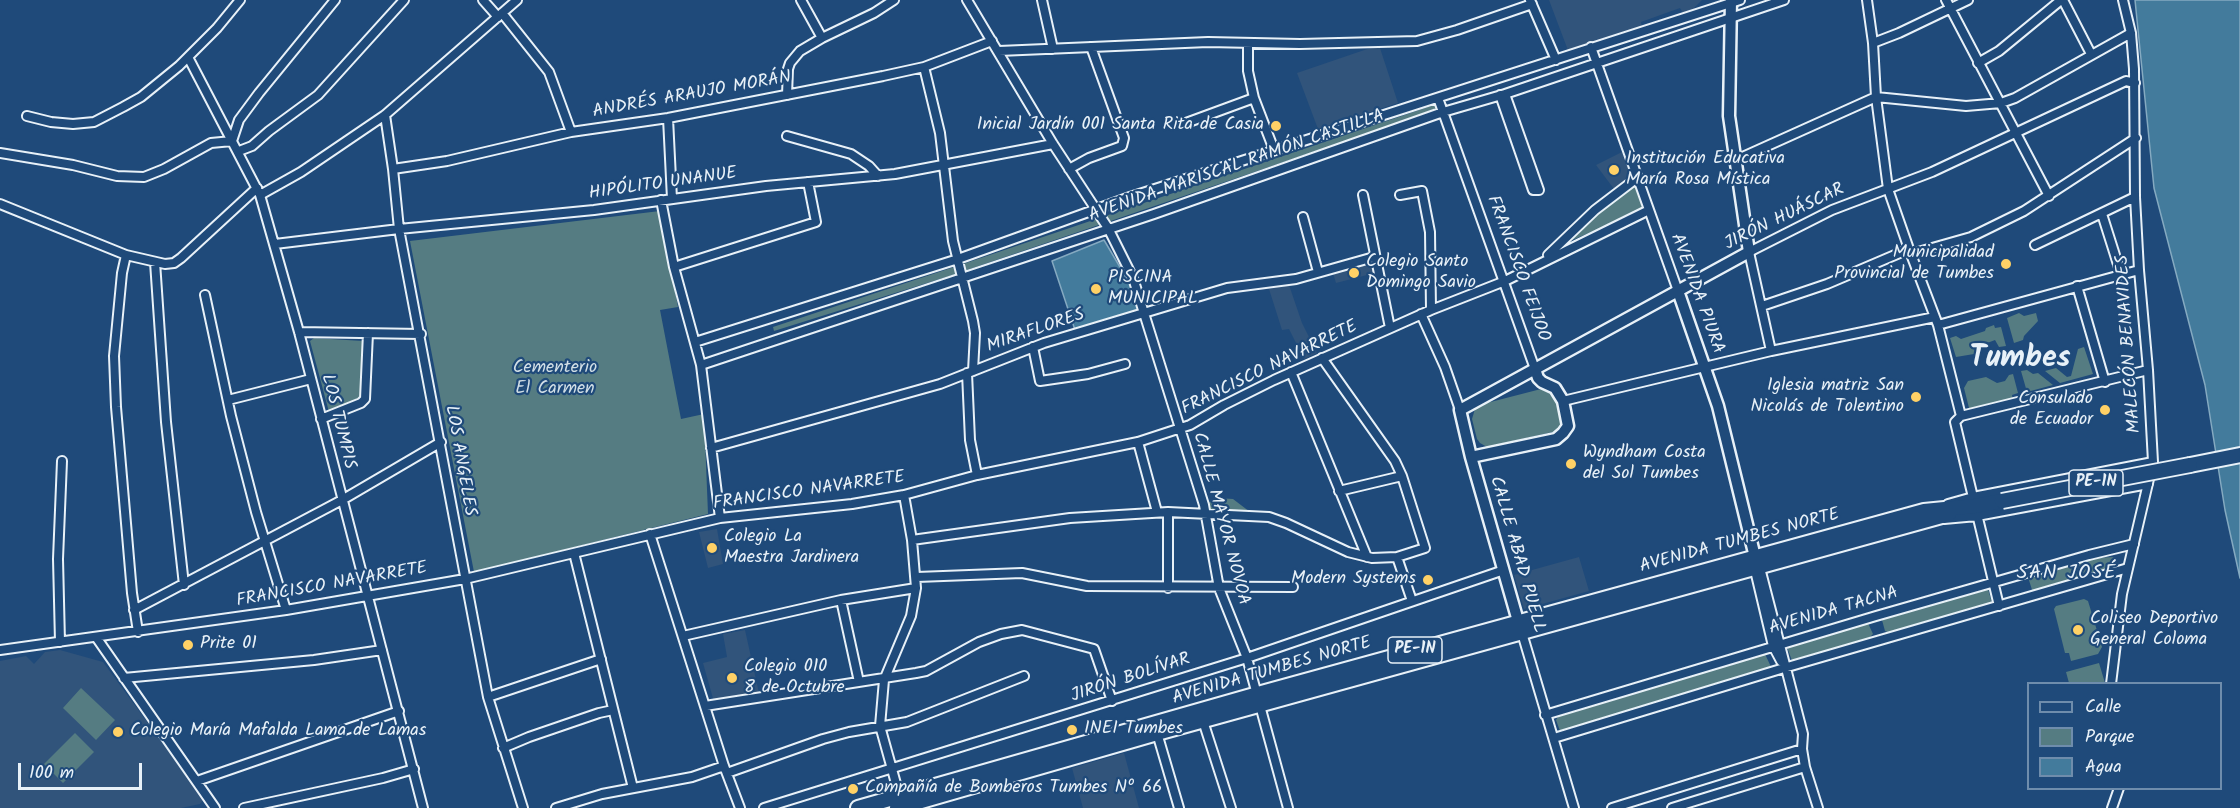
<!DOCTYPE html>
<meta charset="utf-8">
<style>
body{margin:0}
#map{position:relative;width:2240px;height:808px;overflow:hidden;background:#1f4a7a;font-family:Kalam,sans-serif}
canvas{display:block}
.legend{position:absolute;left:2027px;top:682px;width:195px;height:108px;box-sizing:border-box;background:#1f4a7a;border:2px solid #6f8dac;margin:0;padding:8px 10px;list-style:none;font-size:18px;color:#e8f1f8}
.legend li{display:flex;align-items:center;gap:12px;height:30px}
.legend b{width:30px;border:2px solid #6f8dac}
.scale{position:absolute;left:18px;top:763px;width:124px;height:27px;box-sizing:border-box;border:3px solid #e8f1f8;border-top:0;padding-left:8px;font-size:18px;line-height:21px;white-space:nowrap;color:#e8f1f8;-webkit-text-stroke:4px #1f4a7a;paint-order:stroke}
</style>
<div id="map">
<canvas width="2240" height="808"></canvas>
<ul class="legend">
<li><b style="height:8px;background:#1f4a7a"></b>Calle</li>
<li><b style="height:16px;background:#557c82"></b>Parque</li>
<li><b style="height:16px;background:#437b9c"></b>Agua</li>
</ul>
<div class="scale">100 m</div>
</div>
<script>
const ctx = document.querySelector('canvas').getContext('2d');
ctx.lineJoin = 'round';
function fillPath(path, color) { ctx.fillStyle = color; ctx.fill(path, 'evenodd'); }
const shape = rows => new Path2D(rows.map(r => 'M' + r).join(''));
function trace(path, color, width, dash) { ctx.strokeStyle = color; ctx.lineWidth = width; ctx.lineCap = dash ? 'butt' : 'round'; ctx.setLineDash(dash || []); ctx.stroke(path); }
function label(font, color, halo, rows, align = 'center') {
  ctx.font = font + ' Kalam,sans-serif'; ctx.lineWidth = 4.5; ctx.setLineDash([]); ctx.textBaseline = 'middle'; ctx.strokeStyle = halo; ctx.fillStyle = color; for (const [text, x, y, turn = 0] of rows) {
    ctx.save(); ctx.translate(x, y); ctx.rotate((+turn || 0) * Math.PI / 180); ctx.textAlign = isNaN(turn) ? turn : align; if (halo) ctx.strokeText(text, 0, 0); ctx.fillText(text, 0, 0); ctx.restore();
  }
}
fillPath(shape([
 [1549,0,1702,0,1693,9,1683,13,1680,8,1641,22,1642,29,1569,53],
 [1379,45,1398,103,1318,129,1297,73],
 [1622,152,1631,176,1614,189,1596,165],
 [1372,262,1375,273,1336,283,1333,273],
 [1289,285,1302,323,1317,353,1304,359,1289,329,1282,330,1269,289],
 [717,529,723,564,708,568,699,532],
 [1579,557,1589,591,1524,609,1514,575],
 [745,630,759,693,714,702,703,663,727,657,723,634],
 [60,650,103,662,204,799,200,804,181,808,0,808,0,661,26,656,34,664,45,652],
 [1124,753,1139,808,1083,808,1072,768]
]), '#31547b');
fillPath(shape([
 [1440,103,1442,108,961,272,960,265],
 [1633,184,1636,187,1643,210,1570,241,1568,241,1568,237],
 [660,211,678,307,660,310,681,419,704,414,708,514,474,572,410,241],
 [957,266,959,273,774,331,773,327],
 [2019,313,2024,316,2036,313,2038,321,2024,336,2023,340,2014,343,2007,318],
 [1994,325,1995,328,2001,327,2006,346,1999,347,1995,340,1982,345,1974,354,1956,357,1950,338,1956,336,1961,339,1985,331,1986,328],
 [314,338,363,341,360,401,329,412,310,341],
 [2084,347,2093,374,2060,383,2045,371,2056,368,2067,377,2071,376,2078,349],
 [2027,370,2033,374,2038,373,2053,385,2027,392,2021,371],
 [2013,374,2018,393,2012,395,2013,401,1973,411,1969,408,1964,388,1968,381,1986,377,1997,383,2005,381,2009,375],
 [1541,389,1549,390,1556,394,1564,424,1557,431,1487,447,1480,443,1477,439,1472,419,1475,409,1479,405],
 [1217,498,1233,499,1254,515,1205,514,1204,505],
 [2115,557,2117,562,2115,565,2097,575,2033,593,2028,577,2093,558],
 [1988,589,1992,603,1890,633,1885,631,1882,620,1885,616],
 [2084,599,2088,601,2102,647,2098,654,2071,661,2069,653,2065,653,2054,609,2056,606],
 [1867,621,1873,634,1868,639,1792,660,1791,658,1787,647,1788,644],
 [1765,654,1772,669,1563,732,1560,731,1556,720,1559,715],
 [2099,663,2105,683,2069,683,2066,672],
 [81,688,115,720,96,740,63,708],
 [75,733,94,752,63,783,44,764]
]), '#557c82');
const water = shape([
 [2135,0,2240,0,2240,578,2225,510,2205,385,2154,188,2135,0],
 [1104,240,1130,284,1140,315,1076,333,1052,261,1104,240]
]);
fillPath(water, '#437b9c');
trace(water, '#85aac1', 1.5);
const street = shape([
 [483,0,498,17],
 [801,0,822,38],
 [967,0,1053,144,1108,228,1133,278,1204,505,1219,588,1247,658,1288,808],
 [1042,0,1053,49],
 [1530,0,1556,60],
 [1867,0,1873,43,1876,97,1888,189,1909,249,1938,325,1961,416],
 [1946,0,2049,196],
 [2063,0,2091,54],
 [502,13,549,72,571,132],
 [1873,43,1899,33,1968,0],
 [1248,44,1248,71,1254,98,1274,150],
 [1591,47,1678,291],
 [999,51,1208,42,1300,44,1417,41,1457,30,1532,4],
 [188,57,260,195,299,332,423,808],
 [1978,63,1999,51,2061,0],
 [924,67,940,133,953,241,973,321,975,333,973,371],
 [787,95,788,69,790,63,800,51,822,38,874,13,894,0],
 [1500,95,1533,190,1539,190,1505,94],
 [1438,98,1535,369],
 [385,115,393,169,399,229,488,697,523,808],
 [27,116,51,122,73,124,94,122,123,107,141,97,179,66,217,28,240,0],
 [668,118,672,199],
 [1186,123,1254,98],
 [787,136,851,154,869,166,878,176],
 [239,151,252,146,269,131,318,95,404,0],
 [0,153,73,165,117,176,144,177,164,169,211,143,232,141,239,120,259,93,335,0],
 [1736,160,1876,97,1966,106,2001,103,2015,98,2131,33],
 [393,169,447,161,571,132,668,118,883,76,924,67,992,41],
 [1069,169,1089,158,1122,146,1124,138,1091,47],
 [260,195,301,172,385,115,517,0],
 [1363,195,1390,328],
 [1400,195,1422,191,1430,232,1431,310],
 [661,200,674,267,701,365,720,518],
 [0,204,126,255,165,264,174,263,181,258,257,188],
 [2102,214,2121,274],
 [1303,217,1318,272],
 [275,244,399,229,594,210,766,186,895,174,1053,144],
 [2035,245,2135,197],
 [1911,254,1971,237,2024,211,2136,138],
 [126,255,122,273,114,356,116,407,132,593,138,632],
 [1548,255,1595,210,1637,178],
 [155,262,166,422,184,585],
 [674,267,816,222,808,182],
 [2077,286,2105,382],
 [205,295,231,416,256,512,286,610],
 [1762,306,1827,284,1909,249],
 [1421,314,1445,367,1460,410],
 [1938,325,2139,270],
 [299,332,421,334],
 [695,342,958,259,1130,197,1740,0],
 [1033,347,1040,381,1088,374,1125,364],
 [1771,351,1749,252,1832,210,1932,172,2126,81,2135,83],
 [701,365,1154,214,1443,112,1505,94,1784,0],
 [1291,372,1367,557],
 [967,373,970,440,977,475],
 [228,400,311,379],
 [1563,401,1771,351,1935,317],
 [321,419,361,403,365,399,368,333],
 [1138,442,1157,512],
 [711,448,940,384,1044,343,1227,288,1296,279,1374,257],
 [1339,491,1402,476],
 [1948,504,1973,497,2153,462],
 [1168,512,1168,588],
 [1944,519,1977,516,2148,484],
 [650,534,724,766,740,808],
 [912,540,1070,518,1168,512,1269,517,1286,523,1348,552,1372,558,1397,557,1425,548,1402,476,1395,461,1322,358],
 [574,553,633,788],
 [1397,557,1412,601],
 [1759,564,1803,734,1802,749,1805,767,1818,808],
 [1754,566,1773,646,1781,661],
 [917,577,1022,573,1087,586,1293,587],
 [841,600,859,682],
 [1999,606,1955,422,1961,416,2148,370],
 [134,610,342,500,441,442],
 [1522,633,1574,808],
 [683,636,841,600,916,588],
 [96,637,215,808],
 [60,642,58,559,62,461],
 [0,650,286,610,465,579,720,518,852,504,904,495,977,475,1138,442,1190,425,1224,405,1274,380,1431,310,1505,281,1649,210],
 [124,678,314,660,382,650],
 [2111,684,2122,594,2153,462,2148,370,2139,270,2135,197,2134,69,2131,33,2123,0],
 [488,697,601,659],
 [705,706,916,673,926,671,979,642,1001,634,1022,630,1094,649,1112,701],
 [1545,715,1876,616,2089,555,2134,544],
 [1203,721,1231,808],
 [1157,733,1179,808],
 [1554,738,1784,668,2128,568],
 [503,748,529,737,599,713,613,710],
 [727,773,823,739,849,732,907,722,1024,676],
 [197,781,399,711],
 [900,798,880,726,884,680,911,616,916,588,912,540,904,495],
 [244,808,383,778,414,769],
 [556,808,602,794,692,777,724,766],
 [764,808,1247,658,1504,570],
 [1612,808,1802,749],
 [1672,808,1805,767],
 [2112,808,2119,788]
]);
const secondary = shape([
 [1678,291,1718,406,1755,557],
 [1471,457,1556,439,1563,433,1568,426,1563,401,1555,388,1542,382,1538,378,1535,369],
 [1520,628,1471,457,1460,410,1749,252,1729,116,1731,0]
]);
const highway = shape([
 [2190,465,2240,455],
 [858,808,1258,694,1924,511,1975,506,2002,501],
 [897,808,1157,733,1949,514]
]);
trace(street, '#e8f1f8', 12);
trace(secondary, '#e8f1f8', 15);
trace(highway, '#e8f1f8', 18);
trace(street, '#1f4a7a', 8);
trace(secondary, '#1f4a7a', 10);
trace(highway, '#1f4a7a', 14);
const highwayBridge = shape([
 [2002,501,2190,465]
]);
trace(highwayBridge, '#e8f1f8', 18, []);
trace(highwayBridge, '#1f4a7a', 14);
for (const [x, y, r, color] of [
 [1276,126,6,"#ffd166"],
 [1614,170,6,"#ffd166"],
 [2006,264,6,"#ffd166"],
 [1354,273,6,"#ffd166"],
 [1096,289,6,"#ffd166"],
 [1916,397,6,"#ffd166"],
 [2105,410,6,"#ffd166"],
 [1571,464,6,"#ffd166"],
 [712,548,6,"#ffd166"],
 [1428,580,6,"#ffd166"],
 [2078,630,6,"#ffd166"],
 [188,645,6,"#ffd166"],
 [732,678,6,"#ffd166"],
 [1072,730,6,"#ffd166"],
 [118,732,6,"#ffd166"],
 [853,789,6,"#ffd166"]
]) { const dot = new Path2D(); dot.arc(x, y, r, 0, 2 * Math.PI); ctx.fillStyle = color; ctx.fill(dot); trace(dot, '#1f4a7a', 2); }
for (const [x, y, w] of [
 [2096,483,54],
 [1415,650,54]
]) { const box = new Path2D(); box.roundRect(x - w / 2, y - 13, w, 26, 4.5); ctx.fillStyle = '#1f4a7a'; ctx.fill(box); trace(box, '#e8f1f8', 1.5); }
label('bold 16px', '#e8f1f8', null, [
 ["PE-1N",2096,483],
 ["PE-1N",1415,650]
]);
label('18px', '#e8f1f8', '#1f4a7a', [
 ["ANDRÉS ARAUJO MORÁN",692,96,-10],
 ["AVENIDA MARISCAL RAMÓN CASTILLA",1237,167,-19],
 ["HIPÓLITO UNANUE",663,185,-8],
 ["JIRÓN HUÁSCAR",1785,218,-26],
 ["FRANCISCO FEIJOO",1517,269,70],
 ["AVENIDA PIURA",1696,294,70],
 ["MIRAFLORES",1036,332,-19],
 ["MALECÓN BENAVIDES",2130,344,-94],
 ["FRANCISCO NAVARRETE",1270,369,-26],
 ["LOS TUMPIS",337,422,76],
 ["LOS ANGELES",459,461,80],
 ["FRANCISCO NAVARRETE",809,492,-8],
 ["CALLE MAYOR NOVOA",1220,519,75],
 ["AVENIDA TUMBES NORTE",1740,542,-15],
 ["CALLE ABAD PUELL",1516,555,74],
 ["FRANCISCO NAVARRETE",332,586,-10],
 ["AVENIDA TACNA",1834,612,-16],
 ["AVENIDA TUMBES NORTE",1272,672,-16],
 ["JIRÓN BOLÍVAR",1131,679,-18]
]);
label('18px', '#e8f1f8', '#1f4a7a', [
 ["Inicial Jardín 001 Santa Rita de Casia",1264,126,"right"],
 ["Institución Educativa",1626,160],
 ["María Rosa Mística",1626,181],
 ["Municipalidad",1994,254,"right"],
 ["Provincial de Tumbes",1994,275,"right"],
 ["Colegio Santo",1366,263],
 ["Domingo Savio",1366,284],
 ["PISCINA",1108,279],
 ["MUNICIPAL",1108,300],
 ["Iglesia matriz San",1904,387,"right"],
 ["Nicolás de Tolentino",1904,408,"right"],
 ["Consulado",2093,400,"right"],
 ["de Ecuador",2093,421,"right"],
 ["Wyndham Costa",1583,454],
 ["del Sol Tumbes",1583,475],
 ["Colegio La",724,538],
 ["Maestra Jardinera",724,559],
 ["Modern Systems",1416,580,"right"],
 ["Coliseo Deportivo",2090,620],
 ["General Coloma",2090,641],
 ["Prite 01",200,645],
 ["Colegio 010",744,668],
 ["8 de Octubre",744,689],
 ["INEI Tumbes",1084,730],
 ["Colegio María Mafalda Lama de Lamas",130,732],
 ["Compañía de Bomberos Tumbes Nº 66",865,789]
], 'left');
label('18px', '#d2dfe6', '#1f4a7a', [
 ["Cementerio",555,369],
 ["El Carmen",555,390]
]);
ctx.letterSpacing = '1.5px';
label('20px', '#e8f1f8', '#1f4a7a', [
 ["SAN JOSÉ",2067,575]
]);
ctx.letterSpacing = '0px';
label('bold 30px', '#e8f1f8', '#1f4a7a', [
 ["Tumbes",2020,361]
]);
</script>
